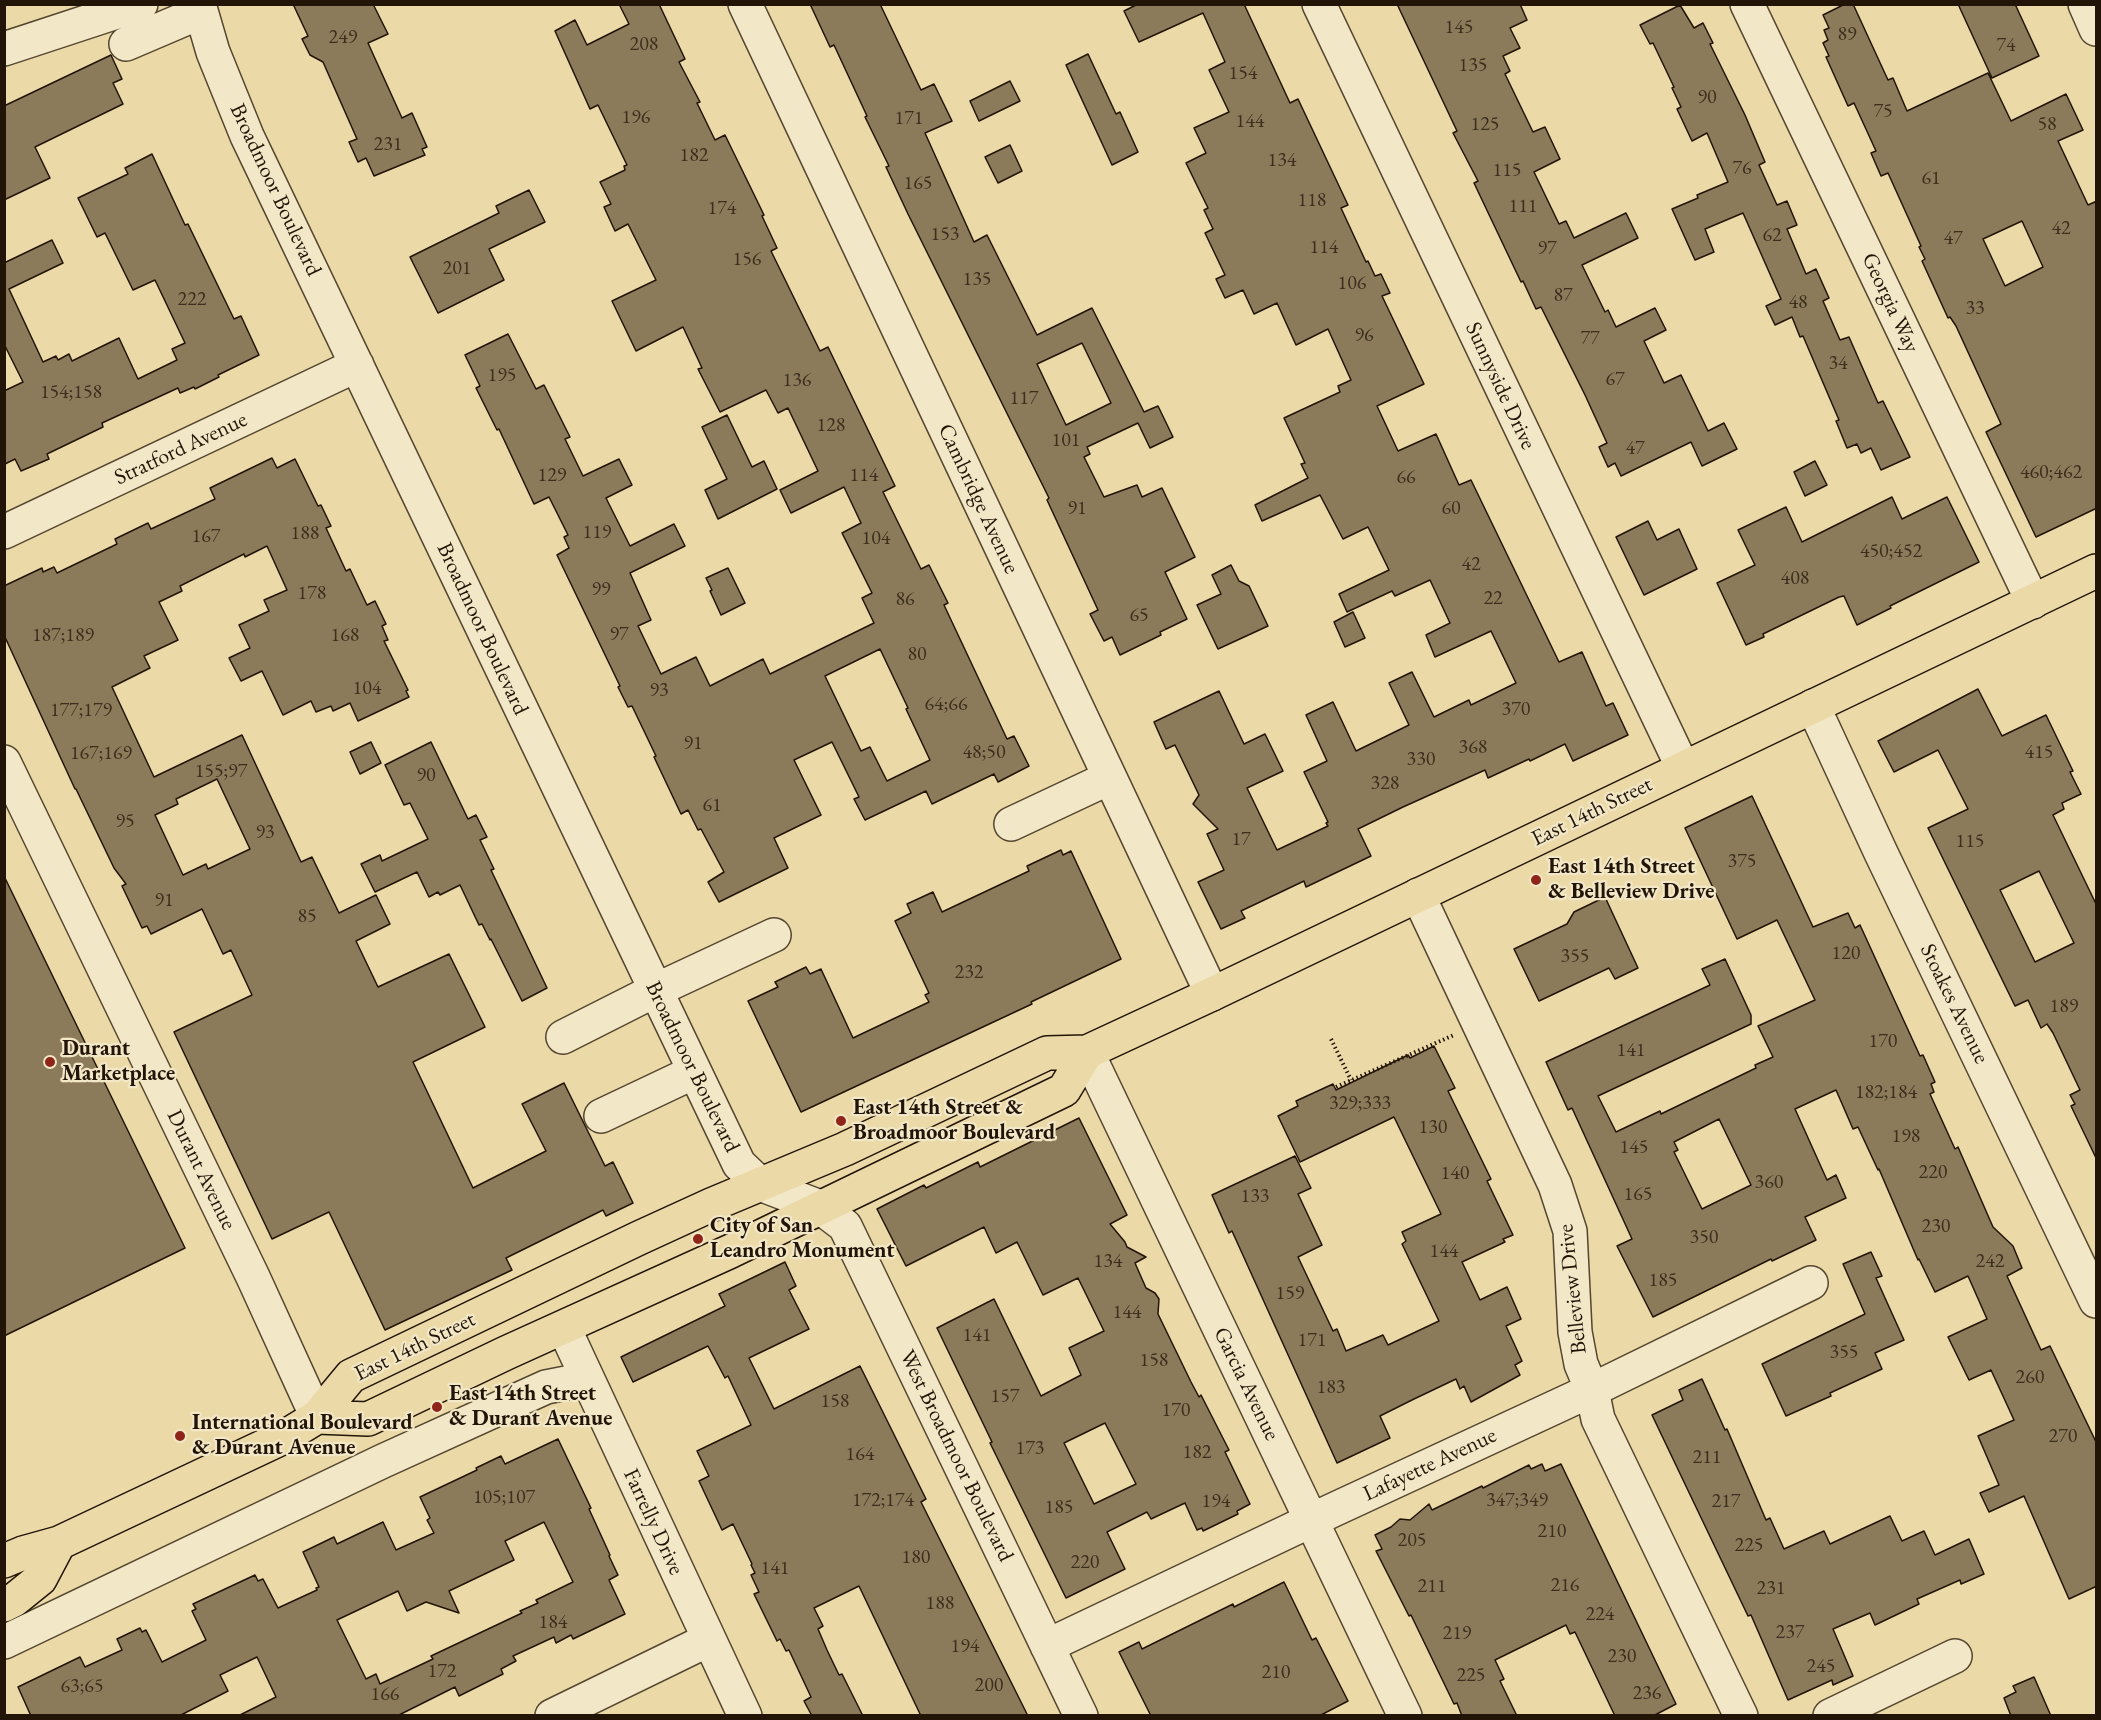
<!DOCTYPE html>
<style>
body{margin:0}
#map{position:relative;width:2101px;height:1720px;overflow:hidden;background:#ebdaa8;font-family:"EB Garamond",serif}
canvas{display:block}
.frame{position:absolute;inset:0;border:6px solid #231408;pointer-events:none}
</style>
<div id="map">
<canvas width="2101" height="1720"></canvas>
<div class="frame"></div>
</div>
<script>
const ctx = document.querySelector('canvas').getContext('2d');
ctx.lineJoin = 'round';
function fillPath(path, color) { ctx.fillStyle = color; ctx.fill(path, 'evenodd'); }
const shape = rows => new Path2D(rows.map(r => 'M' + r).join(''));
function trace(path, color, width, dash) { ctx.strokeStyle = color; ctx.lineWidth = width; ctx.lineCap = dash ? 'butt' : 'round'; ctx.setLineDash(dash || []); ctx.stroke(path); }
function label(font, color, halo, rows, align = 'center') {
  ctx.font = font + ' "EB Garamond",serif'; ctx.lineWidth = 4.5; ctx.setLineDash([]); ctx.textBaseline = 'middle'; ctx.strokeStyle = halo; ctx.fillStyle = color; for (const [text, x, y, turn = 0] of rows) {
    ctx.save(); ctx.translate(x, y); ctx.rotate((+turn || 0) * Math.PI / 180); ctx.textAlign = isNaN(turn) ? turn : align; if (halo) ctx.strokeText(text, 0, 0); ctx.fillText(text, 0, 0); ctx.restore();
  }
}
const building = shape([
 [293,4,373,4,388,34,368,43,402,118,412,113,427,147,422,149,425,155,374,176,366,158,358,162,349,142,357,139,323,62,310,55,302,39,308,36,293,4],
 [619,4,659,4,685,59,679,62,700,102,697,103,715,140,725,135,764,215,762,216,777,248,771,251,820,351,828,347,895,486,883,492,921,569,929,565,948,603,944,605,1007,739,1014,736,1029,766,998,782,994,774,932,804,926,791,865,820,854,799,859,797,832,742,794,760,821,815,774,838,788,868,719,902,708,882,724,872,701,829,698,830,688,810,681,814,654,757,656,756,632,706,628,707,618,687,620,686,557,555,569,548,564,537,568,535,549,497,534,504,499,429,497,430,476,388,480,386,465,355,508,334,536,389,544,385,570,437,565,439,583,476,619,459,632,485,606,498,630,546,674,524,685,546,630,573,651,620,638,626,661,674,696,657,710,686,763,659,770,674,874,623,862,598,872,593,842,533,861,523,844,487,791,513,780,490,818,471,788,408,778,413,766,390,720,412,698,369,702,368,683,327,636,351,612,301,656,280,628,224,615,231,604,207,611,204,600,182,625,170,624,166,627,165,598,105,590,109,555,31,575,20,587,45,629,24,619,4],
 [880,649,908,708,906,709,930,760,887,781,870,747,861,751,825,676,880,649],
 [810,4,880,4,921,90,934,84,952,121,925,133,974,242,987,235,1037,335,1092,308,1144,412,1158,406,1173,437,1150,448,1138,423,1087,447,1090,454,1084,457,1104,497,1137,485,1142,497,1162,488,1195,557,1165,572,1187,619,1160,632,1161,635,1120,655,1112,637,1104,641,1090,614,1098,610,1047,500,1049,498,908,214,886,167,889,166,865,117,867,116,834,45,830,47,810,4],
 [1082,343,1111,403,1066,425,1037,364,1082,343],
 [1138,4,1244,4,1290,103,1298,99,1348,205,1341,208,1366,262,1368,261,1375,276,1381,274,1390,293,1382,296,1424,384,1377,406,1398,451,1436,434,1459,485,1471,480,1559,662,1582,652,1606,706,1613,703,1628,735,1573,761,1565,744,1530,761,1529,759,1488,778,1485,770,1403,807,1358,829,1371,856,1306,887,1304,881,1241,911,1245,918,1221,929,1198,882,1224,870,1207,834,1218,829,1193,804,1199,795,1175,745,1166,749,1154,722,1219,691,1244,744,1265,734,1283,771,1247,788,1277,850,1328,826,1326,823,1328,822,1304,772,1327,761,1306,715,1333,702,1356,751,1409,725,1389,683,1412,672,1434,717,1469,700,1471,705,1516,683,1491,631,1435,657,1426,635,1450,623,1430,580,1395,596,1392,591,1347,612,1339,594,1389,570,1368,527,1343,539,1320,495,1262,521,1255,505,1308,478,1301,464,1305,463,1284,418,1340,392,1338,386,1351,380,1328,329,1296,345,1277,303,1254,314,1243,290,1225,298,1216,279,1225,275,1205,233,1213,229,1204,210,1208,208,1186,163,1206,153,1194,128,1229,112,1209,70,1225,62,1203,13,1139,42,1124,11,1138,4],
 [1397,4,1520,4,1527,20,1510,28,1520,48,1503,56,1510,71,1505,74,1533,132,1545,127,1560,159,1534,172,1559,224,1566,221,1574,238,1626,213,1638,238,1582,265,1605,312,1608,310,1616,327,1655,308,1666,330,1644,341,1664,383,1681,375,1708,431,1724,423,1737,449,1702,466,1691,442,1621,476,1615,463,1608,467,1599,447,1607,443,1585,395,1541,307,1536,309,1523,281,1521,282,1474,183,1478,181,1453,133,1457,131,1397,4],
 [1845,4,1853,4,1888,80,1893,78,1907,111,1988,73,2011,121,2066,94,2083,130,2058,141,2088,205,2097,201,2097,508,2036,537,1986,432,2001,424,1956,326,1950,317,1948,318,1922,261,1925,259,1919,247,1921,246,1888,173,1881,176,1871,153,1876,151,1854,103,1848,106,1826,57,1829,56,1823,43,1828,40,1824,30,1829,28,1823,15,1845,4],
 [2022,221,2043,267,2005,286,1983,239,2022,221],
 [1958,4,2015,4,2039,56,1992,78,1958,4],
 [1680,5,1694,28,1703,23,1713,43,1710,44,1745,115,1765,162,1759,165,1777,205,1787,201,1797,225,1787,229,1806,274,1816,269,1829,298,1823,301,1840,340,1849,337,1878,403,1883,401,1910,457,1881,470,1871,448,1861,453,1857,444,1847,448,1836,421,1839,420,1803,336,1800,337,1792,317,1775,325,1766,306,1781,299,1743,213,1705,229,1714,252,1695,260,1672,209,1698,198,1697,195,1728,182,1707,133,1692,141,1677,109,1681,107,1672,88,1674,87,1653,43,1650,44,1640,25,1680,5],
 [1088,54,1116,114,1120,112,1138,152,1112,165,1066,65,1088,54],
 [111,55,122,79,113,83,123,104,35,147,50,178,4,200,4,106,111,55],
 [1010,81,1020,101,979,121,970,101,1010,81],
 [1010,145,1022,171,998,183,985,157,1010,145],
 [152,154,185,225,188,224,234,319,241,316,259,355,218,375,219,377,195,389,194,387,180,393,178,388,102,423,103,427,47,454,49,459,21,471,15,459,5,464,4,391,23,382,4,344,4,263,52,240,63,263,9,289,43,362,56,356,58,360,69,354,72,361,119,338,138,379,177,360,172,349,185,343,155,280,133,290,105,233,97,237,78,198,128,174,125,168,152,154],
 [529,190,545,222,489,249,504,280,438,313,410,257,499,213,496,206,529,190],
 [727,415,752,467,764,461,777,489,718,519,705,490,727,479,702,427,727,415],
 [272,458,277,468,295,459,318,506,321,505,331,526,326,528,346,571,350,569,367,605,375,601,386,624,382,626,388,640,384,641,408,690,406,691,409,697,358,721,350,703,333,711,331,706,316,712,311,701,283,715,262,671,241,681,229,658,250,648,239,625,269,611,264,600,287,590,267,546,245,557,244,554,180,586,182,591,159,602,178,640,144,656,150,668,112,687,154,777,242,735,301,862,312,857,339,913,376,895,390,924,356,941,378,987,449,954,485,1027,413,1062,473,1188,546,1151,522,1104,564,1083,605,1166,613,1162,633,1203,606,1216,603,1210,506,1258,512,1270,385,1330,329,1212,272,1239,174,1032,252,995,231,950,223,954,202,909,151,934,147,926,142,928,122,886,126,884,114,868,76,789,75,789,4,635,4,586,42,568,43,572,54,567,57,573,117,544,115,539,148,523,151,529,215,499,210,488,272,458],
 [217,779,250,849,208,869,206,864,183,875,155,815,178,804,176,799,217,779],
 [1815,461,1827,485,1805,496,1794,472,1815,461],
 [1892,497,1902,519,1947,497,1979,562,1890,606,1891,608,1857,625,1844,596,1839,597,1763,634,1764,637,1746,645,1717,583,1755,565,1738,530,1786,507,1802,542,1892,497],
 [1648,521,1657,540,1679,529,1697,569,1644,595,1616,537,1648,521],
 [1231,565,1239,581,1249,586,1268,626,1218,649,1197,605,1221,594,1212,575,1231,565],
 [728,568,745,603,721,615,710,591,712,590,706,578,728,568],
 [1353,612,1365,638,1345,647,1334,622,1353,612],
 [1978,689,2002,736,2046,715,2073,771,2070,772,2081,794,2062,803,2064,809,2053,815,2097,906,2097,1160,2071,1106,2075,1104,2070,1095,2080,1090,2053,1033,2047,1024,2041,1028,2028,1000,2015,1006,1928,828,1968,809,1938,750,1894,772,1878,741,1978,689],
 [2039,871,2074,943,2035,962,2000,890,2039,871],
 [371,742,381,763,360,774,350,752,371,742],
 [431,742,468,819,476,815,487,837,480,840,494,869,491,870,547,988,522,1001,491,939,490,940,482,924,479,925,460,885,440,895,438,892,429,897,417,872,375,892,361,864,380,855,382,861,428,839,410,803,404,805,385,765,431,742],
 [1752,796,1813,927,1848,913,1855,928,1860,925,1920,1056,1923,1055,1935,1082,1931,1084,1934,1092,1930,1094,1955,1149,1958,1147,1993,1227,2013,1246,2022,1268,2007,1276,2041,1350,2050,1346,2097,1444,2097,1586,2069,1599,2024,1496,1989,1512,1980,1493,1999,1485,1978,1436,2014,1420,1991,1370,1969,1380,1948,1337,1987,1319,1968,1276,1935,1292,1919,1259,1918,1260,1879,1169,1878,1170,1858,1127,1853,1129,1836,1090,1795,1109,1827,1180,1836,1175,1846,1198,1805,1217,1816,1240,1772,1261,1771,1259,1653,1317,1617,1246,1632,1239,1572,1108,1568,1110,1546,1062,1710,985,1702,969,1725,959,1751,1015,1751,1024,1598,1096,1616,1132,1660,1111,1661,1114,1756,1068,1755,1065,1773,1057,1758,1026,1815,1000,1777,920,1737,939,1685,828,1752,796],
 [1719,1119,1751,1185,1702,1209,1674,1152,1678,1150,1674,1142,1719,1119],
 [1061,850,1063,855,1071,851,1121,959,1031,1002,1032,1004,801,1112,748,1001,778,987,775,982,806,967,810,974,821,969,853,1038,929,1002,925,995,929,993,895,921,911,913,907,904,933,892,942,912,1029,871,1027,866,1061,850],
 [4,876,185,1248,4,1336,4,876],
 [1605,897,1638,968,1615,979,1609,968,1539,1001,1514,949,1567,924,1574,912,1605,897],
 [1434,1046,1455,1088,1448,1091,1491,1179,1487,1181,1513,1235,1503,1239,1505,1242,1462,1262,1480,1300,1507,1287,1521,1319,1506,1326,1522,1361,1515,1365,1520,1375,1471,1402,1464,1386,1460,1389,1456,1379,1414,1399,1380,1416,1390,1438,1337,1463,1232,1231,1229,1233,1212,1195,1295,1156,1311,1188,1298,1194,1322,1245,1298,1257,1333,1331,1337,1329,1346,1351,1383,1335,1388,1345,1439,1321,1402,1244,1406,1241,1402,1232,1441,1214,1394,1117,1300,1162,1278,1116,1298,1106,1296,1101,1333,1084,1336,1090,1408,1055,1410,1058,1434,1046],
 [1079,1118,1127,1215,1110,1224,1125,1242,1127,1247,1146,1257,1135,1263,1146,1288,1155,1293,1159,1299,1158,1314,1191,1382,1199,1397,1201,1395,1229,1450,1225,1452,1250,1504,1237,1511,1238,1514,1203,1531,1202,1528,1197,1530,1185,1503,1151,1519,1147,1512,1107,1532,1125,1569,1066,1598,990,1443,992,1442,937,1328,994,1299,1041,1396,1081,1375,1069,1348,1104,1331,1078,1278,1043,1295,1017,1242,996,1253,984,1227,906,1266,877,1209,924,1185,926,1188,978,1162,980,1167,1079,1118],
 [1105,1423,1136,1484,1094,1504,1064,1443,1105,1423],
 [1871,1252,1882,1276,1876,1278,1904,1340,1875,1353,1882,1369,1830,1393,1831,1396,1786,1416,1762,1364,1865,1314,1843,1264,1871,1252],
 [785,1262,796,1286,789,1290,809,1329,749,1358,774,1409,860,1366,926,1499,921,1502,1028,1716,921,1716,859,1586,814,1608,823,1626,818,1629,827,1650,839,1675,842,1674,863,1716,812,1716,804,1701,811,1697,789,1650,786,1651,780,1639,777,1641,754,1594,759,1592,751,1575,755,1573,751,1565,752,1564,733,1524,722,1530,699,1481,709,1476,697,1451,751,1425,728,1376,725,1378,708,1346,633,1382,621,1357,725,1306,719,1294,785,1262],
 [1702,1379,1725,1430,1727,1429,1766,1520,1770,1518,1784,1549,1824,1531,1830,1544,1890,1516,1902,1541,1924,1531,1935,1555,1969,1539,1984,1574,1961,1584,1960,1580,1917,1599,1919,1604,1875,1625,1870,1613,1833,1629,1853,1676,1833,1685,1832,1680,1788,1700,1751,1615,1748,1616,1652,1415,1683,1400,1679,1390,1702,1379],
 [558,1439,591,1508,589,1509,610,1555,609,1556,618,1575,609,1580,625,1614,573,1639,571,1635,556,1643,554,1637,513,1656,516,1661,501,1669,503,1674,459,1696,455,1687,397,1716,238,1716,276,1697,257,1657,220,1675,228,1691,179,1716,31,1716,18,1687,80,1657,85,1667,122,1650,117,1639,140,1628,142,1632,146,1630,162,1662,206,1640,192,1611,196,1609,193,1604,255,1575,258,1581,263,1579,278,1608,317,1590,316,1588,319,1587,303,1552,334,1537,337,1544,383,1522,396,1550,434,1533,427,1520,430,1518,420,1497,477,1470,476,1468,501,1456,505,1464,558,1439],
 [544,1522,573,1582,536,1600,538,1603,520,1611,522,1613,431,1656,433,1659,380,1684,376,1674,366,1679,337,1620,398,1591,407,1611,426,1602,459,1613,449,1591,514,1560,505,1541,544,1522],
 [1542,1464,1545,1471,1561,1464,1676,1704,1653,1716,1615,1716,1575,1632,1570,1634,1566,1625,1495,1660,1504,1679,1500,1681,1517,1716,1462,1716,1457,1703,1454,1704,1411,1615,1409,1616,1376,1551,1382,1549,1375,1535,1391,1527,1400,1519,1410,1520,1429,1504,1432,1510,1482,1486,1483,1488,1529,1465,1531,1469,1542,1464],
 [1284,1582,1312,1640,1316,1638,1348,1701,1319,1716,1151,1716,1119,1652,1139,1642,1142,1649,1233,1604,1234,1607,1284,1582],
 [2034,1677,2051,1716,2011,1716,2004,1698,2016,1692,2013,1686,2034,1677]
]);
fillPath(building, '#8b7b5b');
trace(building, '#231408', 1.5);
const minor = shape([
 [199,4,213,52,247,136,739,1164,760,1184,820,1207,845,1226,1081,1716],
 [745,4,1212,994],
 [1319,4,1683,768],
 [1747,4,2033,602],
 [2085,4,2096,29],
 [126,44,201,12],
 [4,49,141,4],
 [4,532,357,365],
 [1813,706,1881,853,2096,1301],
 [4,762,253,1277,317,1417],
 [1011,824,1109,778],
 [1418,895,1555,1185,1570,1231,1575,1332,1581,1364,1592,1390,1598,1419,1741,1716],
 [563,1037,654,991,774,935],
 [1087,1052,1405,1716],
 [601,1116,694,1072],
 [564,1328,745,1716],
 [4,1642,383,1461,546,1387,587,1379],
 [1047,1646,1331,1511,1592,1390,1811,1283],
 [552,1716,708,1640],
 [1830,1716,1955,1656]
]);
const major = shape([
 [317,1417,368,1419,506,1353,731,1251,1064,1090,1087,1052],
 [4,1561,23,1553,59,1543,286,1436,317,1417,351,1376,639,1238,711,1205,845,1149,1047,1053,1087,1052,1212,994,2096,571],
 [4,1605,14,1600,40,1579,59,1543]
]);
trace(minor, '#554630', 36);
trace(major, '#231408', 36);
trace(shape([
 [1331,1039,1351,1080],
 [1336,1087,1454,1035]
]), '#231408', 4, [1.5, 3]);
trace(minor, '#f2e7c6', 33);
trace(major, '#ebdaa8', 33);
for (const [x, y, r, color] of [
 [1536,880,6,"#8f2418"],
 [50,1062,6,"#8f2418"],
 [841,1121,6,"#8f2418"],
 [698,1239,6,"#8f2418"],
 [437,1407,6,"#8f2418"],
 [180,1436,6,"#8f2418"]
]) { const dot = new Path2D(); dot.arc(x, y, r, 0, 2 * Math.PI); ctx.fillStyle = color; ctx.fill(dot); trace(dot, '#f2e7c6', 2); }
label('20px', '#3d2e1d', null, [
 ["145",1459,28],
 ["89",1847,35],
 ["249",343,38],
 ["208",644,45],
 ["74",2006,46],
 ["135",1473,66],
 ["154",1243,74],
 ["90",1707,98],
 ["75",1883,112],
 ["196",636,118],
 ["171",909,119],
 ["144",1250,122],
 ["125",1485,125],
 ["58",2047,125],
 ["231",388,145],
 ["182",694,156],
 ["134",1282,161],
 ["76",1742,169],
 ["115",1507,171],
 ["61",1931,179],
 ["165",918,184],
 ["118",1312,201],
 ["111",1523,207],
 ["174",722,209],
 ["42",2061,229],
 ["153",945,235],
 ["62",1772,236],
 ["47",1953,239],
 ["114",1324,248],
 ["97",1547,249],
 ["156",747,260],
 ["201",457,269],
 ["135",977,280],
 ["106",1352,284],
 ["87",1563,296],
 ["222",192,300],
 ["48",1798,303],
 ["33",1975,309],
 ["96",1364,336],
 ["77",1590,339],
 ["34",1838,364],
 ["195",502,376],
 ["67",1615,380],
 ["136",797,381],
 ["154;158",71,393],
 ["117",1024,399],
 ["128",831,426],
 ["101",1066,441],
 ["47",1635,449],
 ["460;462",2051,473],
 ["129",552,476],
 ["114",864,476],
 ["66",1406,478],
 ["91",1077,509],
 ["60",1451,509],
 ["119",597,533],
 ["188",305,534],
 ["167",206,537],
 ["104",876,539],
 ["450;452",1891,552],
 ["42",1471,565],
 ["408",1795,579],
 ["99",601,590],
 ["178",312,594],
 ["22",1493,599],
 ["86",905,600],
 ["65",1139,616],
 ["97",619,635],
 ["187;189",63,636],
 ["168",345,636],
 ["80",917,655],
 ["104",367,689],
 ["93",659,691],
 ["64;66",946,705],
 ["370",1516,710],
 ["177;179",81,711],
 ["91",693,744],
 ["368",1473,748],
 ["48;50",984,753],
 ["415",2039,753],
 ["167;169",101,754],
 ["330",1421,760],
 ["155;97",221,772],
 ["90",426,776],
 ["328",1385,784],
 ["61",712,806],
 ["95",125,822],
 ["93",265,833],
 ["17",1241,840],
 ["115",1970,842],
 ["375",1742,862],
 ["91",164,901],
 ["85",307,917],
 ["120",1846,954],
 ["355",1575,957],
 ["232",969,973],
 ["189",2064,1007],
 ["170",1883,1042],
 ["141",1631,1051],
 ["182;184",1886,1093],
 ["329;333",1360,1104],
 ["130",1433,1128],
 ["198",1906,1137],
 ["145",1634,1148],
 ["220",1933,1173],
 ["140",1455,1174],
 ["360",1769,1183],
 ["165",1638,1195],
 ["133",1255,1197],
 ["230",1936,1227],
 ["350",1704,1238],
 ["144",1444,1252],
 ["134",1108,1262],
 ["242",1990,1262],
 ["185",1663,1281],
 ["159",1290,1294],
 ["144",1127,1313],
 ["141",977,1336],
 ["171",1312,1341],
 ["355",1844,1353],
 ["158",1154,1361],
 ["260",2030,1378],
 ["183",1331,1388],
 ["157",1005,1397],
 ["158",835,1402],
 ["170",1176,1411],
 ["270",2063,1437],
 ["173",1030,1449],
 ["182",1197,1453],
 ["164",860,1455],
 ["211",1707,1458],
 ["105;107",504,1498],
 ["172;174",883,1501],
 ["347;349",1517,1501],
 ["194",1216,1502],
 ["217",1726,1502],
 ["185",1059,1508],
 ["210",1552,1532],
 ["205",1412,1541],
 ["225",1749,1546],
 ["180",916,1558],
 ["220",1085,1563],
 ["141",775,1569],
 ["216",1565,1586],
 ["211",1432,1587],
 ["231",1771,1589],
 ["188",940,1604],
 ["224",1600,1615],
 ["184",553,1623],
 ["237",1790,1633],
 ["219",1457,1634],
 ["194",965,1647],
 ["230",1622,1657],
 ["245",1821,1667],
 ["172",442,1672],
 ["210",1276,1673],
 ["225",1471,1676],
 ["200",989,1686],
 ["63;65",82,1687],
 ["236",1647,1694],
 ["166",385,1695]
]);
label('22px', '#231408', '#f2e7c6', [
 ["Broadmoor Boulevard",275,190,65],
 ["Georgia Way",1890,303,65],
 ["Sunnyside Drive",1500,386,65],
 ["Stratford Avenue",181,449,-25],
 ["Cambridge Avenue",978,499,65],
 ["Broadmoor Boulevard",482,629,65],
 ["East 14th Street",1592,812,-26],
 ["Stoakes Avenue",1954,1004,64],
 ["Broadmoor Boulevard",692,1067,64],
 ["Durant Avenue",201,1170,64],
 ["Belleview Drive",1573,1289,-96],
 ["East 14th Street",415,1347,-26],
 ["Garcia Avenue",1246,1384,64],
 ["West Broadmoor Boulevard",956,1456,64],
 ["Lafayette Avenue",1430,1465,-25],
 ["Farrelly Drive",653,1522,65]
]);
label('bold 22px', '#231408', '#f2e7c6', [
 ["East 14th Street",1548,867],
 ["& Belleview Drive",1548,892],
 ["Durant",62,1049],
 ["Marketplace",62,1074],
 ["East 14th Street &",853,1108],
 ["Broadmoor Boulevard",853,1133],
 ["City of San",710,1226],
 ["Leandro Monument",710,1251],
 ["East 14th Street",449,1394],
 ["& Durant Avenue",449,1419],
 ["International Boulevard",192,1423],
 ["& Durant Avenue",192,1448]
], 'left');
</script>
